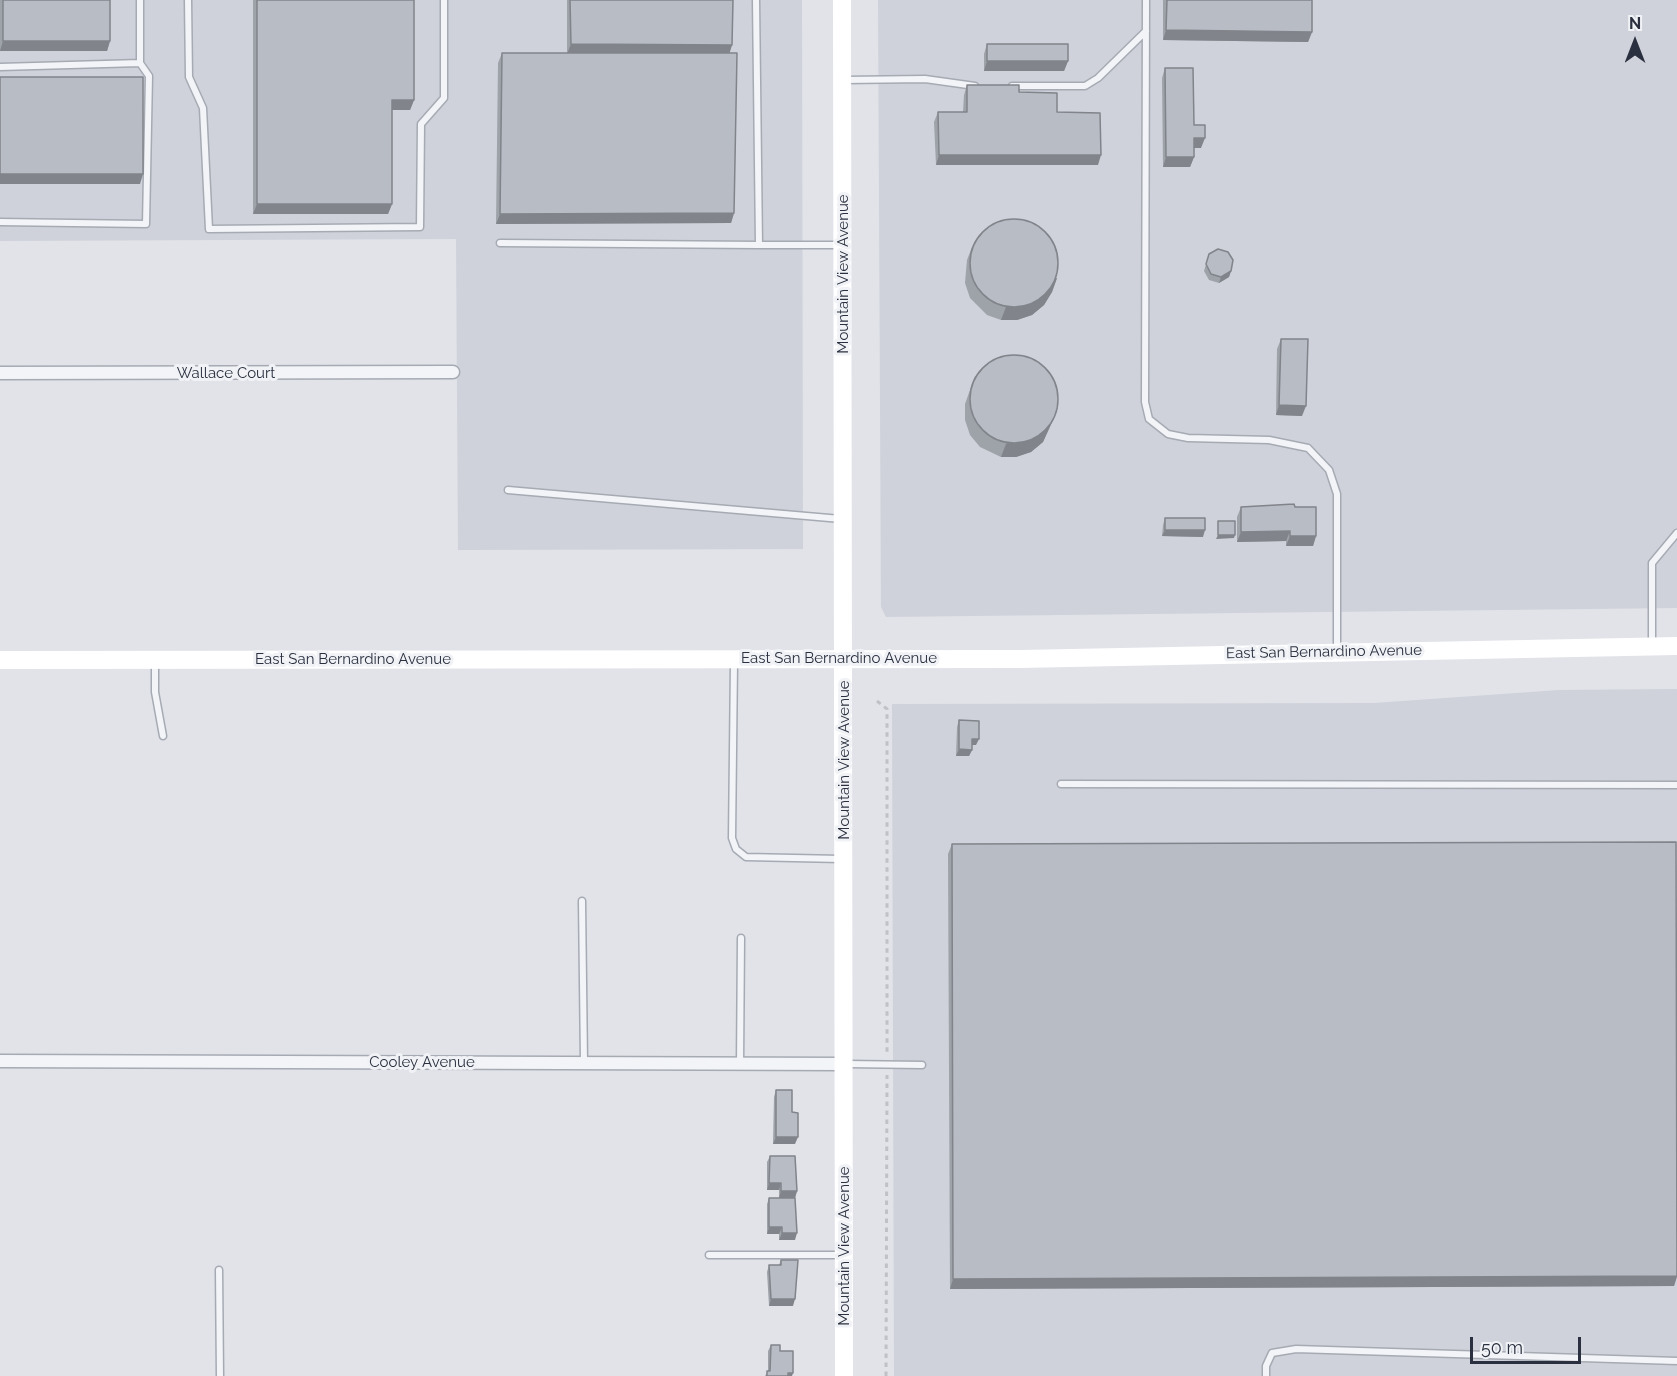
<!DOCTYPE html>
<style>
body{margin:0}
#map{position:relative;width:1677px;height:1376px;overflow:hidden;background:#e1e3e9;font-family:Raleway,sans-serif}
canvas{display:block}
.north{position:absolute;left:1605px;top:12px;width:60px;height:60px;-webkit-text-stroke:4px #f0f2f6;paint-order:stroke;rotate:0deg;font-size:16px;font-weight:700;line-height:24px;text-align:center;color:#2a303f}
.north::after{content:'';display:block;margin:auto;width:21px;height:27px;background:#2a303f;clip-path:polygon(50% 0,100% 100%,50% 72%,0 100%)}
.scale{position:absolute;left:1470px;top:1337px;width:111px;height:27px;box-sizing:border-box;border:3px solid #2a303f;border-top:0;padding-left:8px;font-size:18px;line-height:21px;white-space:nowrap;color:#2a303f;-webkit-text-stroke:4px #f0f2f6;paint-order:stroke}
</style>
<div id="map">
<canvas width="1677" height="1376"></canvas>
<div class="north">N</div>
<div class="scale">50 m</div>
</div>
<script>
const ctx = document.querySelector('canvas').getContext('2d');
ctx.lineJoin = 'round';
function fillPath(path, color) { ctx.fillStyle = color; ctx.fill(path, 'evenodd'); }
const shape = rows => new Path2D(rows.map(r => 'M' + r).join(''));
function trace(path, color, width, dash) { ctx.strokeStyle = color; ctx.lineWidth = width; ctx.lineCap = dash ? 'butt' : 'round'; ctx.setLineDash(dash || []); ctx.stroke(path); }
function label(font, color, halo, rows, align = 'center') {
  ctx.font = font + ' Raleway,sans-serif'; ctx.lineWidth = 6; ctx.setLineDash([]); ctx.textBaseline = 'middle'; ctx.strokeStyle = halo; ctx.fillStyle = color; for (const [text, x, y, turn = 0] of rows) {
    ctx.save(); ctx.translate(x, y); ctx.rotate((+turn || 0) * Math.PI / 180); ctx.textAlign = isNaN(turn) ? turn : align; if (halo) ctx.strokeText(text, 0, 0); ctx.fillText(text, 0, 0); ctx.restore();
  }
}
fillPath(shape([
 [0,0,802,0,803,549,458,550,456,239,0,241],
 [878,0,1677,0,1677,608,886,617,881,607],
 [1677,689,1677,1376,894,1376,892,704,1374,703,1559,690]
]), '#cfd2da');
const lane = shape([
 [188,0,189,77,203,108,209,229,420,227,421,124,444,98,444,0],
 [756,0,759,245,840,245],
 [1146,0,1145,402,1149,419,1168,434,1188,438,1269,440,1308,448,1329,470,1337,494,1337,651],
 [0,67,140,63,140,0],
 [845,80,925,79,975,86],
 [1012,86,1085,86,1098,78,1146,31],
 [0,222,146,224,149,76,140,63],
 [500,243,759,245],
 [508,490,841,519],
 [1652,644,1652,563,1677,533],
 [734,662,732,838,736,849,746,857,841,859],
 [155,663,155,692,163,736],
 [1061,784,1677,785],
 [582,901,584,1063],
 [740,1064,741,938],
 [847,1064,922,1065],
 [709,1255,843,1255],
 [219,1270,220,1376],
 [1266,1376,1266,1366,1272,1353,1296,1349,1677,1361]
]);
const street = shape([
 [0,373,453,372],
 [0,1061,843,1064]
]);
trace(lane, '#a6aab3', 9);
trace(street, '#a6aab3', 15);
trace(shape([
 [877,701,887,709,887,1056],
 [886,1376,887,1075]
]), '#bfc1c7', 3, [4.5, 4.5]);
trace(lane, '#f3f4f7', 6);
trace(street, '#f3f4f7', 12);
trace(shape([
 [842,0,844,1376],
 [0,660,1020,659,1677,646]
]), '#fff', 18);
fillPath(shape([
 [0,0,110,0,110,41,107,51,0,51],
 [253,0,414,0,414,100,410,110,392,110,392,204,388,214,253,214],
 [567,0,733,0,732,45,729,53,734,213,731,223,496,224,498,63,502,53,567,53],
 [1163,0,1312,0,1312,32,1308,42,1163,40],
 [987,44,1068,61,1064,71,984,71,984,54],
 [1165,68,1194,125,1201,148,1194,148,1194,157,1190,167,1163,167,1162,78],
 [967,85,1019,92,1057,112,1098,165,936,165,934,122,938,112,963,112,964,95],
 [972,247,1057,278,1052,292,1044,305,1032,315,1017,320,1001,320,987,315,970,298,965,283,967,260],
 [1209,254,1231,271,1229,277,1219,283,1209,280,1204,271],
 [1281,339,1302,416,1276,415,1277,349],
 [975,376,1053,420,1043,442,1031,452,1016,457,1001,457,980,447,970,435,965,420,965,404],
 [1241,507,1295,507,1316,536,1313,546,1286,546,1286,541,1237,542,1237,517],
 [1165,518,1203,537,1162,536,1163,525],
 [959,720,976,745,972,745,972,750,969,756,956,756,957,727],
 [952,844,1677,1277,1674,1286,950,1289,948,854],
 [776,1090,792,1112,795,1144,773,1144,774,1097],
 [770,1156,797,1191,795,1198,779,1198,779,1190,767,1190,767,1162],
 [769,1198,795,1240,779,1240,779,1234,767,1234,767,1204],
 [781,1260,793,1306,769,1306,767,1272,769,1265,779,1265],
 [771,1345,780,1351,792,1376,765,1376,768,1371,768,1351]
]), '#9ea2a9');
fillPath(shape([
 [1166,30,1312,32,1308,42,1163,40],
 [3,41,110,41,107,51,0,51],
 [571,44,732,45,729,55,567,54],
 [987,61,1068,61,1064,71,984,71],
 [392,100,414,100,410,110,388,110],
 [1194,138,1205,138,1201,148,1190,148],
 [939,155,1101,155,1098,165,936,165],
 [1166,157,1194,157,1190,167,1163,167],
 [0,174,143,174,140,184,0,184],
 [257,204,392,204,388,214,253,214],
 [734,213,731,223,496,224,500,214],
 [1231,271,1229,277,1219,283,1221,277],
 [1057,278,1052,292,1044,305,1032,315,1017,320,1001,320,1006,307],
 [1279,405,1306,406,1302,416,1276,415],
 [1058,407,1053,420,1043,442,1031,452,1016,457,1001,457,1006,444],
 [1165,530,1205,530,1203,537,1162,536],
 [1290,531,1286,541,1237,542,1241,532],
 [1218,535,1235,535,1234,538,1216,539],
 [1290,536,1316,536,1313,546,1286,546],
 [972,739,979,739,976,745,969,745],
 [959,749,972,750,969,756,956,756],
 [776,1137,798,1137,795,1144,773,1144],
 [769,1183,781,1183,779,1190,767,1190],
 [781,1191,797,1191,795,1198,779,1198],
 [769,1227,782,1227,779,1234,767,1234],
 [782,1233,797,1233,795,1240,779,1240],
 [1677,1276,1674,1286,950,1289,953,1279],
 [771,1299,795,1299,793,1306,769,1306],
 [788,1373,793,1373,792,1376,787,1376]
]), '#81848a');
const building = shape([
 [3,0,110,0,110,41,3,41,3,0],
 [257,0,414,0,414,100,392,100,392,204,257,204,257,0],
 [570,0,733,0,732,45,571,44,570,0],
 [1167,0,1312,0,1312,32,1166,30,1167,0],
 [987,44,1068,44,1068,61,987,61,987,44],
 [502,53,737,53,734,213,500,214,502,53],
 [1165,68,1193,68,1194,125,1205,125,1205,138,1194,138,1194,157,1166,157,1165,68],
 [0,77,143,77,143,174,0,174,0,77],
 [967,85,1019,85,1019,92,1057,93,1057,112,1100,113,1101,155,939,155,938,112,967,112,967,85],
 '970 263a44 44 0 1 1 88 0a44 44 0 1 1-88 0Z',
 [1218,249,1228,252,1233,260,1231,271,1221,277,1211,274,1206,264,1209,254,1218,249],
 [1281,339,1308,339,1306,406,1279,405,1281,339],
 '970 399a44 44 0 1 1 88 0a44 44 0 1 1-88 0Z',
 [1294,504,1295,507,1316,507,1316,536,1290,536,1290,531,1241,532,1241,507,1294,504],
 [1165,518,1205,518,1205,530,1165,530,1165,518],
 [1218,521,1235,521,1235,535,1218,535,1218,521],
 [959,720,979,721,979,739,972,739,972,750,959,749,959,720],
 [1676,842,1677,1276,953,1279,952,844,1676,842],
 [776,1090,792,1090,792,1112,798,1113,798,1137,776,1137,776,1090],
 [770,1156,795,1156,797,1191,781,1191,781,1183,769,1183,770,1156],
 [769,1198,795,1198,797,1233,782,1233,782,1227,769,1227,769,1198],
 [781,1260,798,1260,795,1299,771,1299,769,1265,781,1265,781,1260],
 [771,1345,780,1345,780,1351,793,1351,793,1373,788,1373,788,1376,767,1376,767,1371,770,1371,771,1345]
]);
fillPath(building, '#b8bcc5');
trace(building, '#81848a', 1.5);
label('15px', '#2a303f', '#f0f2f6', [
 ["Mountain View Avenue",843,274,-90],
 ["Wallace Court",226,373],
 ["East San Bernardino Avenue",1324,652,-1],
 ["East San Bernardino Avenue",839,658],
 ["East San Bernardino Avenue",353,659],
 ["Mountain View Avenue",844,760,-90],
 ["Cooley Avenue",422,1062],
 ["Mountain View Avenue",844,1246,-90]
]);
</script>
